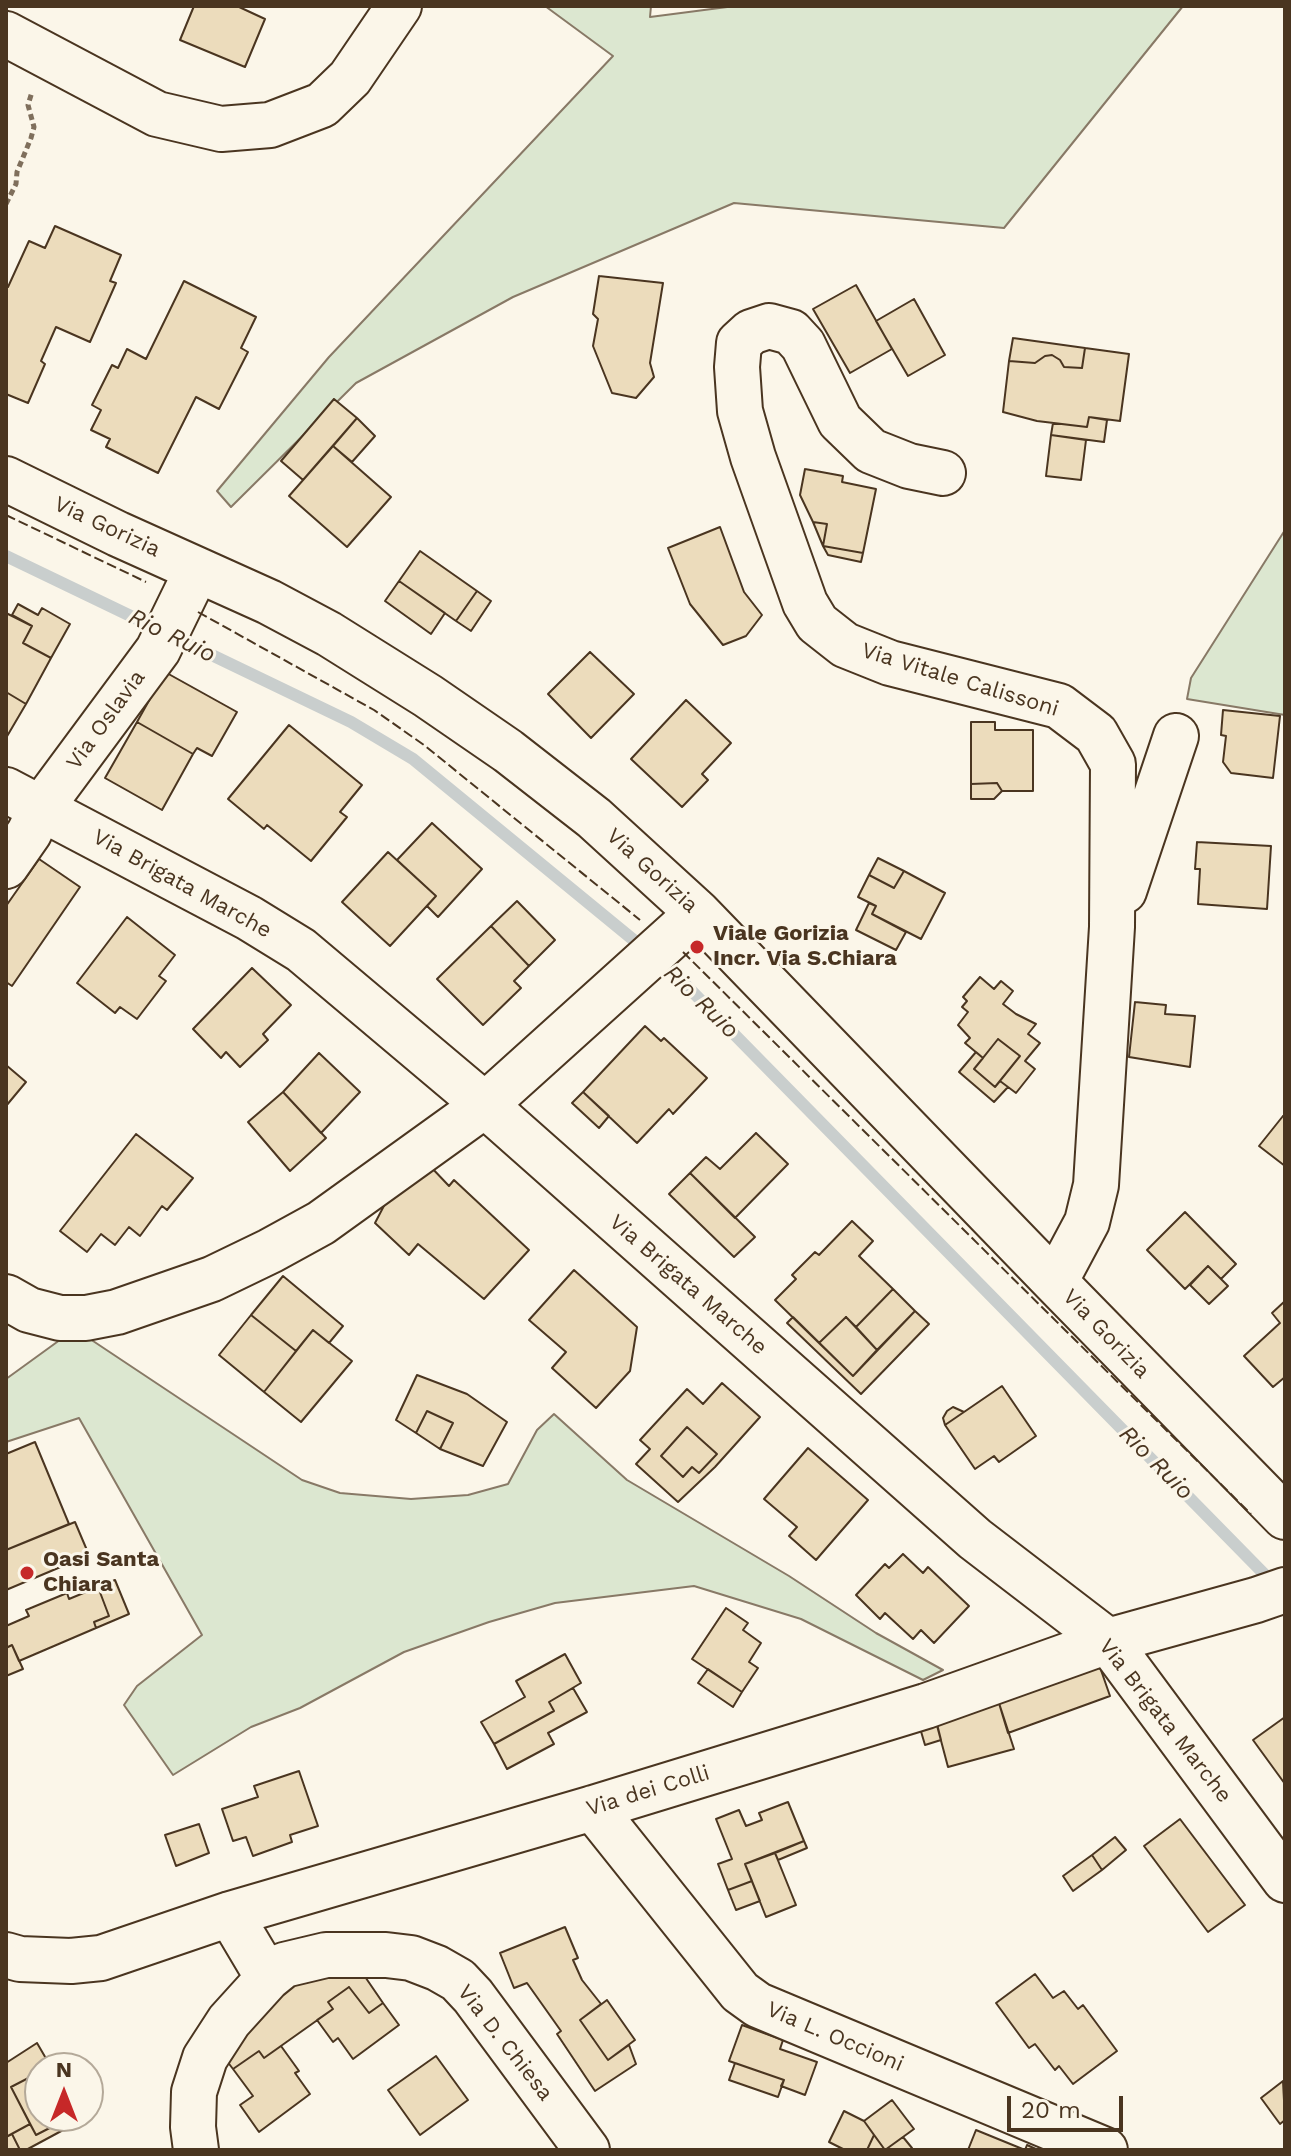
<!DOCTYPE html>
<style>
body{margin:0}
#map{position:relative;width:1291px;height:2156px;overflow:hidden;background:#fbf6e9;font-family:"Work Sans",sans-serif}
canvas{display:block}
.frame{position:absolute;inset:0;border:8px solid #4a3520;pointer-events:none}
.north{position:absolute;left:24px;top:2052px;width:80px;height:80px;box-sizing:border-box;background:#fbf6e9;border:2px solid #b4a999;border-radius:50%;rotate:0deg;font-size:22px;font-weight:700;line-height:32px;text-align:center;color:#4a3520}
.north::after{content:'';display:block;margin:auto;width:28px;height:36px;background:#c62828;clip-path:polygon(50% 0,100% 100%,50% 72%,0 100%)}
.scale{position:absolute;left:1007px;top:2096px;width:116px;height:36px;box-sizing:border-box;border:4px solid #4a3520;border-top:0;padding-left:10px;font-size:24px;line-height:28px;white-space:nowrap;color:#4a3520;-webkit-text-stroke:6px #fbf6e9;paint-order:stroke}
</style>
<div id="map">
<canvas width="1291" height="2156"></canvas>
<div class="frame"></div>
<div class="north">N</div>
<div class="scale">20 m</div>
</div>
<script>
const ctx = document.querySelector('canvas').getContext('2d');
ctx.lineJoin = 'round';
function fillPath(path, color) { ctx.fillStyle = color; ctx.fill(path, 'evenodd'); }
const shape = rows => new Path2D(rows.map(r => 'M' + r).join(''));
function trace(path, color, width, dash) { ctx.strokeStyle = color; ctx.lineWidth = width; ctx.lineCap = dash ? 'butt' : 'round'; ctx.setLineDash(dash || []); ctx.stroke(path); }
function label(font, color, halo, rows, align = 'center') {
  ctx.font = font + ' "Work Sans",sans-serif'; ctx.lineWidth = 6; ctx.setLineDash([]); ctx.textBaseline = 'middle'; ctx.strokeStyle = halo; ctx.fillStyle = color; for (const [text, x, y, turn = 0] of rows) {
    ctx.save(); ctx.translate(x, y); ctx.rotate((+turn || 0) * Math.PI / 180); ctx.textAlign = isNaN(turn) ? turn : align; if (halo) ctx.strokeText(text, 0, 0); ctx.fillText(text, 0, 0); ctx.restore();
  }
}
const green = shape([
 [545,6,651,6,650,17,735,6,1183,6,1004,228,734,203,513,297,356,383,231,507,217,491,329,357,613,56,545,6],
 [1285,530,1285,715,1187,699,1191,678,1285,530],
 [75,1329,302,1480,340,1493,411,1499,468,1495,508,1484,537,1430,554,1414,627,1480,789,1576,876,1633,943,1670,923,1680,801,1619,694,1586,555,1603,489,1622,404,1652,300,1708,251,1727,173,1775,124,1705,137,1686,202,1635,79,1418,6,1442,6,1379,75,1329]
]);
fillPath(green, '#dce7d0');
trace(green, '#887966', 2);
trace(shape([
 [6,556,351,722,413,759,675,974,1274,1584]
]), '#c9cecd', 12);
const building = shape([
 [194,6,237,6,265,19,245,67,180,40,194,6],
 [55,226,121,255,110,281,116,283,90,342,56,327,41,361,45,364,28,403,6,394,6,286,8,287,29,241,45,248,55,226],
 [599,276,663,283,650,363,654,377,636,398,612,393,593,346,598,319,593,314,599,276],
 [184,281,256,317,241,348,248,352,219,409,196,397,158,473,106,447,110,439,91,430,101,410,92,405,112,365,118,368,127,349,146,359,184,281],
 [856,285,892,349,850,373,813,309,856,285],
 [914,299,945,355,908,376,876,321,914,299],
 [1013,338,1085,348,1082,368,1064,367,1060,360,1052,355,1045,356,1035,363,1009,361,1013,338],
 [1085,348,1129,354,1120,421,1089,417,1087,427,1037,421,1003,412,1009,361,1035,363,1045,356,1052,355,1060,360,1064,367,1082,368,1085,348],
 [334,399,357,418,303,480,281,461,334,399],
 [1089,417,1107,420,1104,442,1051,435,1053,423,1087,427,1089,417],
 [357,418,375,436,352,462,333,446,357,418],
 [1051,435,1086,440,1081,480,1046,476,1051,435],
 [333,446,391,497,347,547,289,496,333,446],
 [805,469,843,476,842,482,876,489,863,553,823,546,827,524,813,522,800,495,805,469],
 [813,522,827,524,823,546,813,522],
 [720,527,744,592,762,615,746,636,723,645,690,604,668,548,720,527],
 [823,546,863,553,861,562,828,555,823,546],
 [420,551,477,591,456,621,399,581,420,551],
 [399,581,445,613,431,634,385,601,399,581],
 [477,591,491,601,471,631,456,621,477,591],
 [18,604,38,615,42,608,70,624,51,658,23,643,32,626,12,615,18,604],
 [6,613,32,626,23,643,51,658,26,704,6,692,6,613],
 [590,652,634,694,591,738,548,694,590,652],
 [165,672,237,712,212,756,197,748,193,754,137,722,165,672],
 [6,692,26,704,6,738,6,692],
 [686,700,731,743,702,774,708,780,682,807,631,759,686,700],
 [1223,710,1280,716,1273,778,1231,773,1223,762,1226,736,1221,735,1223,710],
 [137,722,193,754,162,810,105,778,137,722],
 [971,722,995,722,995,730,1033,730,1033,791,1002,791,997,783,971,784,971,722],
 [289,725,362,785,340,812,347,817,311,861,267,825,264,829,228,799,289,725],
 [997,783,1002,791,994,799,971,799,971,784,997,783],
 [432,823,482,869,438,917,427,906,436,896,397,860,432,823],
 [1197,842,1271,846,1267,909,1198,904,1200,869,1195,869,1197,842],
 [388,852,436,896,390,946,342,902,388,852],
 [878,858,904,871,894,888,869,875,878,858],
 [39,859,80,887,12,986,6,982,6,906,39,859],
 [904,871,945,893,921,939,872,914,876,906,858,897,869,875,894,888,904,871],
 [517,901,555,940,529,966,491,926,517,901],
 [869,903,876,906,872,914,906,932,896,950,856,930,869,903],
 [127,917,175,955,159,976,166,981,137,1019,120,1007,115,1013,77,983,127,917],
 [491,926,529,966,514,981,521,988,483,1025,437,979,491,926],
 [252,968,291,1005,263,1034,268,1040,240,1067,226,1052,221,1058,193,1029,252,968],
 [980,977,994,989,1001,981,1013,991,1003,1004,1016,1014,1036,1024,1028,1034,1040,1043,1025,1061,1035,1069,1016,1093,1000,1081,1020,1056,998,1039,983,1058,965,1043,970,1038,958,1025,968,1012,962,1007,967,1001,963,997,980,977],
 [1135,1002,1166,1005,1165,1014,1195,1016,1190,1067,1129,1057,1135,1002],
 [645,1026,661,1041,664,1038,707,1078,673,1114,669,1109,637,1143,583,1092,645,1026],
 [998,1039,1020,1056,995,1087,974,1069,998,1039],
 [976,1052,983,1058,974,1069,995,1087,1000,1081,1008,1087,994,1102,959,1072,976,1052],
 [319,1053,360,1092,321,1133,283,1092,319,1053],
 [6,1065,26,1082,6,1106,6,1065],
 [283,1092,326,1138,290,1171,248,1122,283,1092],
 [583,1092,609,1116,599,1128,572,1103,583,1092],
 [1283,1116,1285,1118,1285,1166,1259,1146,1283,1116],
 [756,1133,788,1164,735,1218,690,1173,706,1157,720,1169,756,1133],
 [136,1134,193,1178,167,1210,162,1206,140,1236,129,1227,115,1245,101,1234,87,1252,60,1231,136,1134],
 [430,1166,449,1186,454,1180,529,1250,484,1299,418,1244,409,1255,375,1223,387,1200,430,1166],
 [690,1173,755,1237,734,1257,669,1194,690,1173],
 [1185,1212,1236,1264,1221,1279,1208,1266,1185,1289,1147,1250,1185,1212],
 [852,1221,873,1241,859,1256,893,1289,856,1327,846,1317,819,1343,775,1300,796,1279,792,1275,815,1252,819,1255,852,1221],
 [1208,1266,1228,1286,1209,1304,1190,1285,1208,1266],
 [574,1270,637,1327,630,1371,596,1408,552,1368,566,1352,529,1320,574,1270],
 [283,1276,343,1326,329,1343,313,1330,296,1351,251,1315,283,1276],
 [893,1289,915,1311,877,1350,856,1327,893,1289],
 [1285,1301,1285,1377,1273,1387,1244,1356,1280,1323,1272,1313,1285,1301],
 [915,1311,929,1324,861,1394,787,1323,793,1317,853,1376,915,1311],
 [251,1315,296,1351,264,1392,219,1355,251,1315],
 [846,1317,877,1350,853,1376,819,1343,846,1317],
 [313,1330,352,1361,301,1422,264,1392,313,1330],
 [417,1375,467,1394,507,1422,483,1466,440,1449,453,1423,427,1411,416,1433,396,1420,417,1375],
 [722,1383,760,1417,715,1467,678,1502,636,1464,650,1449,640,1440,687,1389,703,1404,722,1383],
 [687,1427,717,1454,699,1473,692,1467,683,1477,661,1456,687,1427],
 [1002,1386,1036,1436,999,1462,994,1456,975,1469,945,1425,1002,1386],
 [953,1407,964,1412,945,1425,943,1418,947,1411,953,1407],
 [427,1411,453,1423,440,1449,416,1433,427,1411],
 [687,1427,717,1454,699,1473,692,1467,683,1477,661,1456,687,1427],
 [35,1442,69,1524,6,1550,6,1454,35,1442],
 [808,1448,868,1500,816,1560,789,1536,797,1527,764,1499,808,1448],
 [75,1522,89,1555,6,1590,6,1550,75,1522],
 [903,1554,923,1573,928,1567,969,1606,934,1643,921,1630,913,1639,885,1613,880,1619,856,1595,885,1564,889,1568,903,1554],
 [115,1580,129,1614,96,1628,94,1622,109,1616,98,1587,115,1580],
 [98,1587,109,1616,94,1622,96,1628,19,1661,12,1645,6,1648,6,1626,29,1616,26,1610,67,1593,69,1599,98,1587],
 [726,1608,748,1623,743,1630,761,1643,749,1662,758,1668,742,1692,692,1659,726,1608],
 [12,1645,23,1669,6,1676,6,1648,12,1645],
 [1094,1650,1110,1696,1008,1733,998,1700,1094,1650],
 [565,1654,581,1683,549,1702,554,1711,494,1744,481,1722,525,1697,516,1681,565,1654],
 [708,1669,742,1692,733,1707,698,1683,708,1669],
 [573,1688,587,1712,548,1733,554,1744,507,1769,494,1744,554,1711,549,1702,573,1688],
 [998,1700,1014,1749,948,1767,935,1718,998,1700],
 [1285,1717,1285,1784,1253,1740,1285,1717],
 [937,1724,941,1740,925,1745,920,1728,937,1724],
 [299,1771,318,1826,290,1835,292,1842,253,1856,246,1837,233,1841,222,1809,258,1797,254,1786,299,1771],
 [788,1802,804,1841,745,1864,752,1881,728,1890,718,1864,732,1859,716,1819,739,1810,746,1826,762,1820,759,1813,788,1802],
 [1180,1819,1245,1905,1208,1932,1144,1846,1180,1819],
 [199,1824,209,1853,176,1866,165,1835,199,1824],
 [1115,1837,1126,1850,1102,1870,1092,1855,1115,1837],
 [804,1841,807,1848,778,1860,775,1853,804,1841],
 [775,1853,796,1905,766,1917,745,1864,775,1853],
 [1092,1855,1102,1870,1073,1891,1063,1876,1092,1855],
 [752,1881,760,1901,736,1910,728,1890,752,1881],
 [565,1927,578,1958,573,1960,582,1980,601,2004,580,2020,608,2060,629,2045,636,2064,595,2091,557,2034,561,2031,527,1983,514,1988,500,1953,565,1927],
 [357,1965,383,2003,369,2013,349,1987,328,2002,333,2009,264,2058,259,2051,233,2069,220,2052,297,1980,357,1965],
 [1035,1974,1053,1998,1064,1991,1078,2009,1083,2005,1117,2051,1073,2084,1059,2066,1055,2070,1035,2044,1029,2048,996,2003,1035,1974],
 [349,1987,369,2013,383,2003,399,2025,353,2059,338,2038,333,2042,317,2020,333,2009,328,2002,349,1987],
 [607,2000,635,2040,608,2060,580,2020,607,2000],
 [742,2025,783,2040,780,2049,817,2062,805,2095,781,2086,784,2080,729,2061,742,2025],
 [37,2043,51,2067,40,2068,40,2072,11,2087,30,2124,6,2137,6,2063,37,2043],
 [281,2046,299,2071,295,2073,310,2094,259,2132,240,2105,253,2096,233,2069,259,2051,264,2058,281,2046],
 [436,2056,468,2100,420,2135,388,2090,436,2056],
 [735,2063,784,2080,778,2097,729,2080,735,2063],
 [40,2072,40,2116,73,2116,36,2135,11,2087,40,2072],
 [1283,2081,1285,2120,1280,2124,1261,2098,1283,2081],
 [892,2100,914,2129,885,2150,864,2121,892,2100],
 [844,2111,864,2121,874,2135,867,2150,845,2150,829,2142,844,2111],
 [73,2116,78,2122,26,2150,20,2150,12,2134,30,2124,36,2135,73,2116],
 [976,2130,1025,2150,1027,2145,1038,2150,968,2150,976,2130],
 [12,2134,20,2150,6,2150,6,2137,12,2134],
 [874,2135,885,2150,867,2150,874,2135],
 [903,2137,912,2148,909,2150,885,2150,903,2137]
]);
fillPath(building, '#ecdcbc');
trace(building, '#4a3520', 2);
const minor = shape([
 [6,34,157,114,221,129,270,125,322,105,350,78,399,6],
 [943,473,909,466,871,451,840,421,803,345,791,332,769,326,751,332,739,343,737,367,740,411,753,457,805,603,817,623,845,645,890,663,1059,706,1096,734,1113,764,1112,927,1096,1185,1087,1222,1055,1282],
 [6,479,118,534,269,602,329,634,428,696,508,751,594,818,698,913,1055,1282,1285,1517],
 [6,790,249,918,301,950,485,1105,975,1539,1108,1641,1285,1880],
 [6,866,29,833,41,808,158,650,197,570],
 [1124,891,1176,736],
 [6,1297,29,1310,60,1318,86,1318,117,1312,212,1279,270,1251,321,1223,485,1105,698,913],
 [593,1808,740,1992,758,2005,1105,2150],
 [230,1914,268,1978],
 [6,1955,20,1959,71,1961,101,1958,230,1914,593,1808,926,1706,1108,1641,1256,1600,1285,1590],
 [196,2150,193,2127,194,2092,205,2058,229,2021,268,1978,284,1965,326,1955,386,1955,411,1958,437,1968,458,1980,473,1996,587,2150]
]);
trace(minor, '#4a3520', 48);
trace(shape([
 [6,204,16,184,17,172,31,138,34,127,28,105,32,92]
]), '#7f6f5c', 5, [6, 4]);
trace(minor, '#fbf6e9', 44);
trace(shape([
 [6,515,146,582],
 [198,612,374,710,424,745,640,920],
 [683,952,1251,1514]
]), '#4a3520', 2, [10, 4]);
for (const [x, y, r, color] of [
 [697,947,8,"#c62828"],
 [27,1573,8,"#c62828"]
]) { const dot = new Path2D(); dot.arc(x, y, r, 0, 2 * Math.PI); ctx.fillStyle = color; ctx.fill(dot); trace(dot, '#fbf6e9', 3); }
label('22px', '#4a3520', '#fbf6e9', [
 ["Via Gorizia",107,527,25],
 ["Via Vitale Calissoni",960,680,17],
 ["Via Oslavia",106,720,-54],
 ["Via Gorizia",652,871,42],
 ["Via Brigata Marche",182,884,29],
 ["Via Brigata Marche",688,1285,41],
 ["Via Gorizia",1106,1334,46],
 ["Via Brigata Marche",1165,1721,52],
 ["Via dei Colli",648,1791,-17],
 ["Via L. Occioni",835,2037,23],
 ["Via D. Chiesa",505,2043,52]
]);
label('bold 22px', '#4a3520', '#fbf6e9', [
 ["Viale Gorizia",713,934],
 ["Incr. Via S.Chiara",713,959],
 ["Oasi Santa",43,1560],
 ["Chiara",43,1585]
], 'left');
label('italic 24px', '#4a3520', '#fbf6e9', [
 ["Rio Ruio",172,636,26],
 ["Rio Ruio",701,1002,44],
 ["Rio Ruio",1156,1463,45]
]);
</script>
